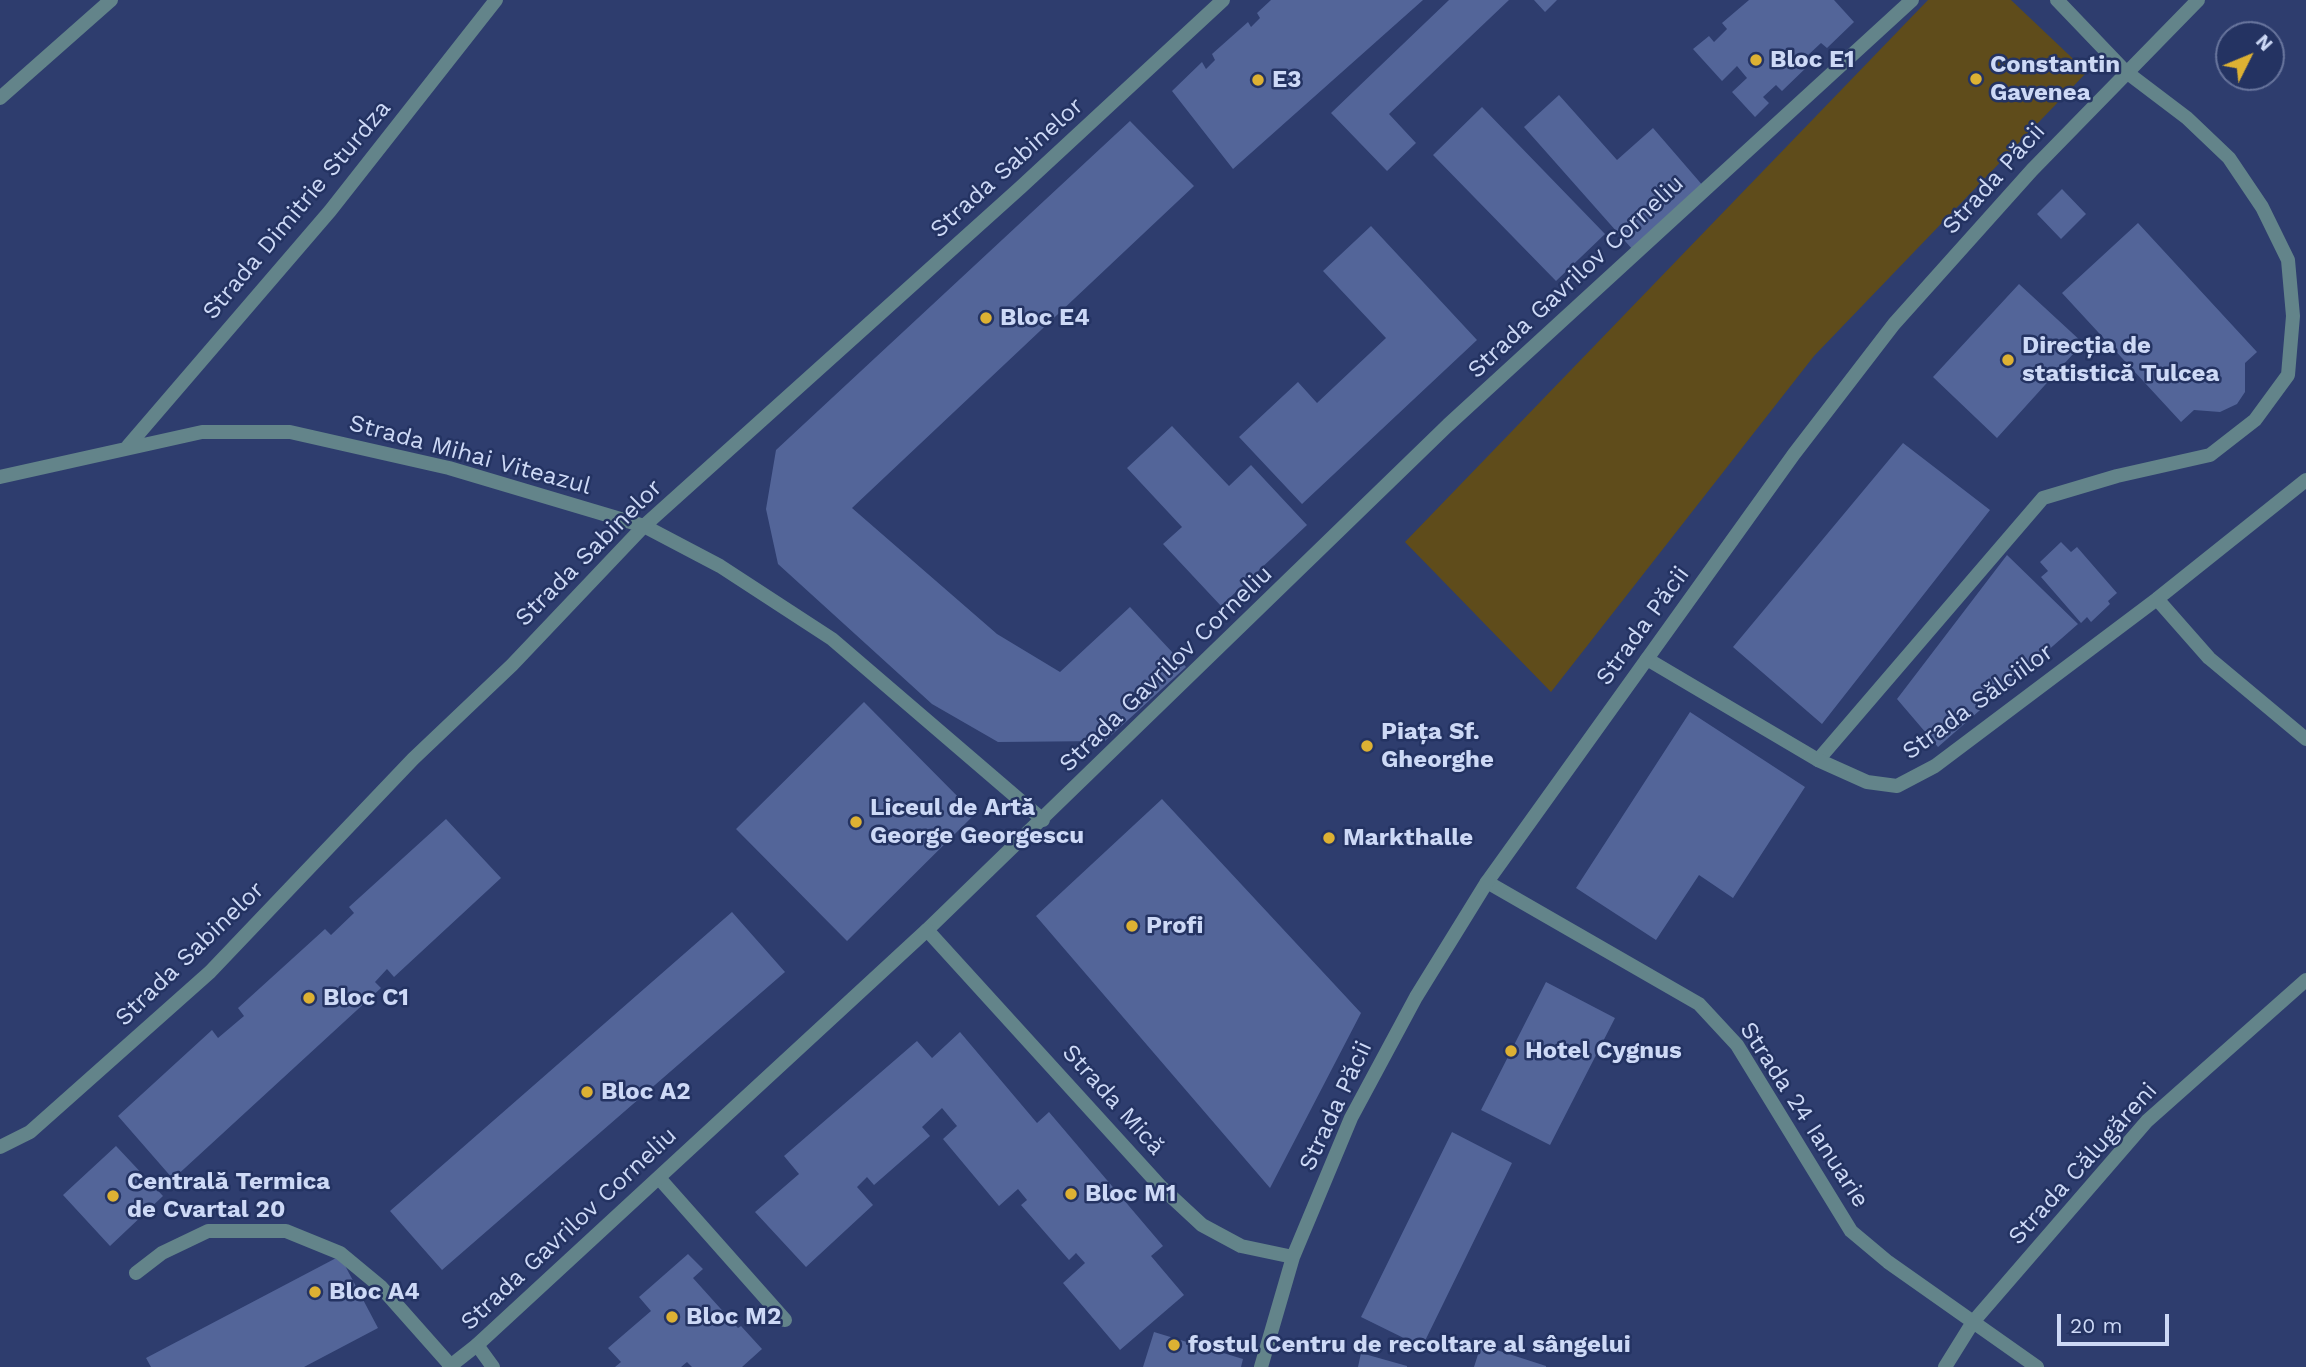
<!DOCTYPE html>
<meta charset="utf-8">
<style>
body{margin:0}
#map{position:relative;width:2306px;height:1367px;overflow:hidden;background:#2e3d6e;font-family:"Work Sans",sans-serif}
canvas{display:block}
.north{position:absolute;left:2215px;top:21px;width:70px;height:70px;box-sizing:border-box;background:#243362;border:2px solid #68759d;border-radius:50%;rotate:47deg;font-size:19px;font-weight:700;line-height:28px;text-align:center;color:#cdd9f6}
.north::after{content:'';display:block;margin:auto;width:24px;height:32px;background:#ddb133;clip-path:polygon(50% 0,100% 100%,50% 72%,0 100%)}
.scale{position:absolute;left:2057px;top:1314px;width:112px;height:32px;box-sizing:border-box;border:4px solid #cdd9f6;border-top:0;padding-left:9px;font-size:21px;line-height:24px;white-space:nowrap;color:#cdd9f6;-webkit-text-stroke:5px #243362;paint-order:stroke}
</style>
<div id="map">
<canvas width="2306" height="1367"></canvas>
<div class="north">N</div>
<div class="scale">20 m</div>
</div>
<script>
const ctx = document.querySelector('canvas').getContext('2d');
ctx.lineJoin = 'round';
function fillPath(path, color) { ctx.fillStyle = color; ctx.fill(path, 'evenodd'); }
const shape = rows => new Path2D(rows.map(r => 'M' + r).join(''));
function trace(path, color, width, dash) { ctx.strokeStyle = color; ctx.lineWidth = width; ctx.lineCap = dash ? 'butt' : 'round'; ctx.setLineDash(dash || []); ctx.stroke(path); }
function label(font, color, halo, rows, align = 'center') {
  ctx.font = font + ' "Work Sans",sans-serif'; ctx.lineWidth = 5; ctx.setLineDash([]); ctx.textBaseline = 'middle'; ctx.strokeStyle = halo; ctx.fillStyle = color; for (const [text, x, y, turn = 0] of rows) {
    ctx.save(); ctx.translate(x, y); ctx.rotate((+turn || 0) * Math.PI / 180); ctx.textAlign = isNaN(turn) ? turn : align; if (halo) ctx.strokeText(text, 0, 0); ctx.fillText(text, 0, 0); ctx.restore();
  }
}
fillPath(shape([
 [1928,0,2011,0,2087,72,1814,356,1551,692,1405,542]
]), '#5f4c1b');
fillPath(shape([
 [1271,0,1423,0,1233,169,1172,91,1202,62,1206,69,1215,60,1212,54,1248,22,1251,27,1260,18,1257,13],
 [1449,0,1509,0,1389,114,1416,143,1387,171,1331,113],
 [1534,0,1557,0,1545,12],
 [1749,0,1834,0,1854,22,1827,48,1821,43,1806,57,1811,63,1782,91,1776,85,1763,97,1769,103,1755,117,1732,92,1747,78,1737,66,1722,81,1693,49,1709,36,1714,42,1727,29,1722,23],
 [1559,95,1617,160,1653,128,1704,187,1633,250,1524,127],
 [1482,107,1605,234,1556,281,1433,155],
 [1130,121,1194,186,852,508,997,634,1060,672,1130,607,1186,667,1105,741,998,742,932,704,778,564,766,509,776,450],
 [2062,189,2086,214,2061,239,2037,214],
 [2138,223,2257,352,2245,363,2245,392,2237,404,2220,412,2194,410,2181,422,2062,293],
 [1371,226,1477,340,1302,504,1239,437,1298,382,1317,403,1386,338,1323,271],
 [2019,284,2083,343,1997,438,1933,377],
 [1172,426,1229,486,1251,465,1307,525,1221,606,1163,544,1182,527,1127,468],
 [1903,443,1990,510,1822,724,1733,647],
 [2061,542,2071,552,2077,547,2117,593,2108,601,2110,604,2091,622,2087,617,2081,623,2041,577,2048,571,2040,562],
 [2007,555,2078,624,1938,747,1897,699],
 [864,702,975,814,847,941,736,829],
 [1690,712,1805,787,1733,898,1699,875,1656,940,1576,888],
 [1162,799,1361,1013,1270,1188,1036,916],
 [446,819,501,878,394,977,387,969,375,982,381,988,173,1179,118,1116,212,1030,218,1038,244,1016,238,1008,325,929,331,935,354,913,349,907],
 [732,912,785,972,442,1270,390,1211],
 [1546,982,1615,1018,1550,1145,1481,1110],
 [960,1032,1037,1123,1049,1112,1163,1246,1151,1256,1184,1295,1120,1350,1063,1283,1085,1263,1076,1253,1069,1260,1021,1205,1027,1200,1018,1189,999,1206,943,1139,957,1126,942,1108,922,1127,930,1136,874,1185,867,1177,857,1187,873,1205,806,1267,755,1212,799,1174,784,1156,917,1041,932,1058],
 [1452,1132,1512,1163,1422,1347,1361,1317],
 [116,1146,163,1196,110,1246,63,1195],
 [688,1254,703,1269,693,1278,738,1328,741,1326,762,1349,742,1367,692,1367,687,1362,681,1367,615,1367,621,1362,608,1348,651,1311,639,1297],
 [340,1256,378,1328,304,1367,151,1367,146,1358],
 [1154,1332,1243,1359,1241,1367,1143,1367],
 [1481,1345,1546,1366,1546,1367,1474,1367],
 [1361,1353,1407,1366,1407,1367,1358,1367]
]), '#536599');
trace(shape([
 [1818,760,2043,498,2117,476,2210,455,2255,420,2288,375,2293,316,2288,260,2262,207,2229,158,2187,118,2125,71],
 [659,1178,785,1320],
 [136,1273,162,1253,208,1231,286,1231,340,1253,381,1287,451,1366],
 [477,1345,493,1367]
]), '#63848a', 14);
trace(shape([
 [2057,0,2125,71],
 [0,98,111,0],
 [128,446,330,211,496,0],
 [0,477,202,432,290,432,449,468,644,526,720,566,832,639,1043,820],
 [2157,599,2209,658,2306,739],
 [1647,659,1818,760,1867,782,1897,786,1935,766,2157,599,2306,480],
 [1487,882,1699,1004,1737,1045,1851,1231,1888,1262,2037,1367],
 [927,930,1448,425,1912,0],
 [0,1147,30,1132,210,972,413,759,512,665,644,526,1021,187,1223,0],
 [1945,1367,1973,1322,2147,1121,2306,980]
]), '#63848a', 14);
trace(shape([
 [449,1367,477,1345,927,930,1161,1187,1202,1225,1241,1246,1293,1257],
 [1261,1367,1293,1257,1351,1118,1416,997,1487,882,1794,454,1894,324,2032,170,2198,0]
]), '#63848a', 14);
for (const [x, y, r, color] of [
 [1756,60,7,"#ddb133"],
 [1976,79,7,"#ddb133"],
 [1258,80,7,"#ddb133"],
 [986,318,7,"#ddb133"],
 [2008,360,7,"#ddb133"],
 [1367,746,7,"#ddb133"],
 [856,822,7,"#ddb133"],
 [1329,838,7,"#ddb133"],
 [1132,926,7,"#ddb133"],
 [309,998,7,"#ddb133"],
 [1511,1051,7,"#ddb133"],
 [587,1092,7,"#ddb133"],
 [1071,1194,7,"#ddb133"],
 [113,1196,7,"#ddb133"],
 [315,1292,7,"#ddb133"],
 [672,1317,7,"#ddb133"],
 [1174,1345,7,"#ddb133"]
]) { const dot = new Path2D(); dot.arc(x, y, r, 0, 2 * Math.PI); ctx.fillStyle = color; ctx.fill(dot); trace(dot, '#243362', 2.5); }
label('bold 24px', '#cdd9f6', '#243362', [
 ["Bloc E1",1770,60],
 ["Constantin",1990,65],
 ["Gavenea",1990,93],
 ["E3",1272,80],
 ["Bloc E4",1000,318],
 ["Direcția de",2022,346],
 ["statistică Tulcea",2022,374],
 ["Piața Sf.",1381,732],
 ["Gheorghe",1381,760],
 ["Liceul de Artă",870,808],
 ["George Georgescu",870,836],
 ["Markthalle",1343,838],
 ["Profi",1146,926],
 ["Bloc C1",323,998],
 ["Hotel Cygnus",1525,1051],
 ["Bloc A2",601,1092],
 ["Centrală Termica",127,1182],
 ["de Cvartal 20",127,1210],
 ["Bloc M1",1085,1194],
 ["Bloc A4",329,1292],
 ["Bloc M2",686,1317],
 ["fostul Centru de recoltare al sângelui",1188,1345]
], 'left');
label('24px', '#cdd9f6', '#243362', [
 ["Strada Sabinelor",1007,168,-42],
 ["Strada Păcii",1994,179,-48],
 ["Strada Dimitrie Sturdza",297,210,-50],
 ["Strada Gavrilov Corneliu",1576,277,-43],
 ["Strada Mihai Viteazul",470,455,15],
 ["Strada Sabinelor",589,553,-45],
 ["Strada Păcii",1643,626,-54],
 ["Strada Gavrilov Corneliu",1166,669,-44],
 ["Strada Sălciilor",1978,702,-36],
 ["Strada Sabinelor",190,954,-44],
 ["Strada Mică",1113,1100,48],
 ["Strada Păcii",1336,1106,-65],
 ["Strada 24 Ianuarie",1804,1115,57],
 ["Strada Călugăreni",2083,1164,-48],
 ["Strada Gavrilov Corneliu",569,1229,-43]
]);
</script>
